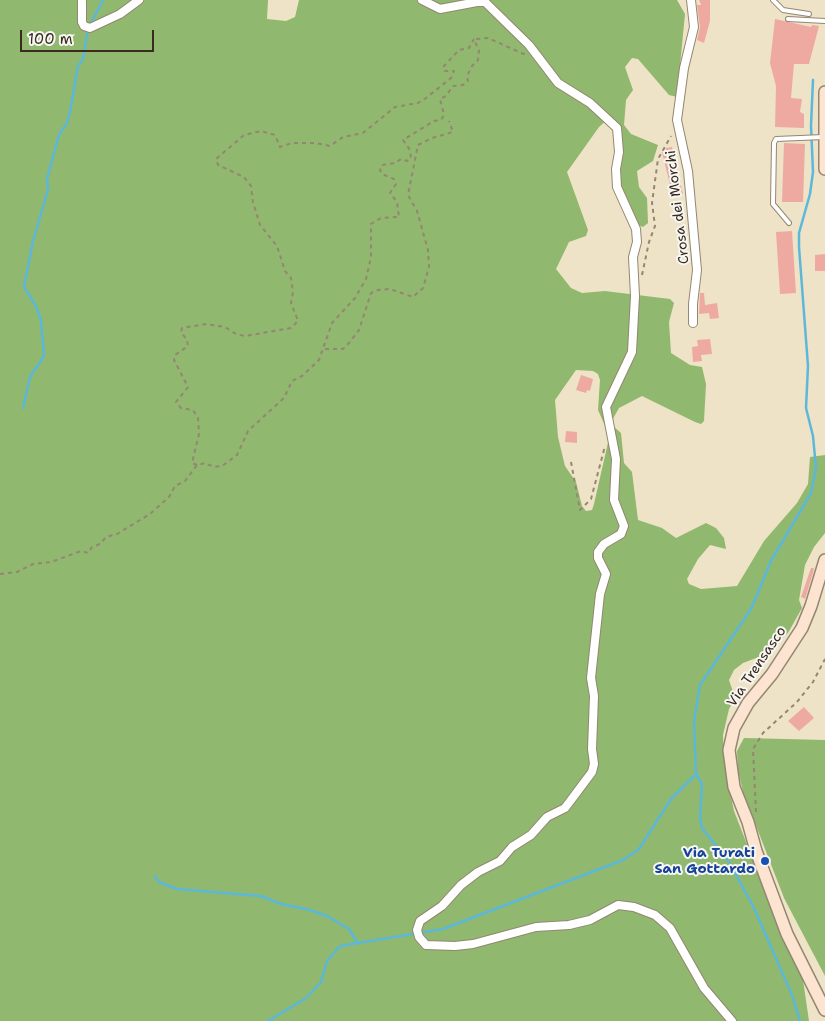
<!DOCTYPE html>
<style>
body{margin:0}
#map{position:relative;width:825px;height:1021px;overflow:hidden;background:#eee3c6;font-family:"Shantell Sans",sans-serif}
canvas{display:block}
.scale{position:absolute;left:20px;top:30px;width:134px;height:22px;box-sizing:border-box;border:2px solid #3b2a1e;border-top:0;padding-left:6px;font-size:15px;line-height:18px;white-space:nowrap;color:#3b2a1e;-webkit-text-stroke:4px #f6f6f2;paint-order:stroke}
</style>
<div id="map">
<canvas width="825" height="1021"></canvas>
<div class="scale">100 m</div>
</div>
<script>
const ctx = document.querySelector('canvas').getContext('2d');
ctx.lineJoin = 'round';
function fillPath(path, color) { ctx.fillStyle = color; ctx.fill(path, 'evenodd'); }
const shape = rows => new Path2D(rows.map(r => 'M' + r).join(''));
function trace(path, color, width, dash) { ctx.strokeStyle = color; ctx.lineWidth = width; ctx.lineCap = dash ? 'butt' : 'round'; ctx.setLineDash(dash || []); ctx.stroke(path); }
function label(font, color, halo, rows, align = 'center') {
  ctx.font = font + ' "Shantell Sans",sans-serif'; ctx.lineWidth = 4; ctx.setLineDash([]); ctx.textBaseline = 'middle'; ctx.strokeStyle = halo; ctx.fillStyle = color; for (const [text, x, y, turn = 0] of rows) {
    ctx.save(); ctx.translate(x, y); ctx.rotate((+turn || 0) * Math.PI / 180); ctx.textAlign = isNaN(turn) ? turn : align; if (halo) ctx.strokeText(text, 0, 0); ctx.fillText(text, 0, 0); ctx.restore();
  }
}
fillPath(shape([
 [0,0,268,0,267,19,286,21,295,17,299,0,677,0,685,14,677,97,669,95,638,59,632,58,625,67,633,90,626,100,624,125,631,134,658,145,653,161,637,171,639,187,647,198,648,223,643,227,638,225,629,210,620,183,621,138,610,117,599,127,567,172,588,230,586,236,569,242,556,269,571,288,582,293,605,291,670,299,674,303,669,322,671,353,690,365,702,367,706,384,704,421,701,424,695,422,642,396,619,408,610,424,605,426,598,410,600,380,598,374,593,371,576,370,555,400,558,437,565,466,576,482,582,506,586,511,592,510,594,504,612,425,621,433,624,463,632,472,638,520,662,528,676,538,706,523,716,528,724,538,726,549,710,545,698,559,687,579,689,584,701,589,737,586,764,541,797,503,808,484,810,457,825,455,825,533,814,547,805,565,799,600,802,608,788,633,764,655,743,663,734,670,729,680,735,698,729,709,723,735,724,762,734,811,776,919,802,973,809,1021,0,1021],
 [744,738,825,740,825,976,784,898,743,792,738,770,737,751]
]), '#90b86e');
trace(shape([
 [90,25,103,0],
 [23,408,30,377,44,356,41,321,36,306,24,287,33,241,48,190,47,179,59,135,67,123,70,112,78,66,83,59,88,29],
 [696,774,702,784,700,818,702,828,729,862,754,908,792,995,800,1021],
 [155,876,159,882,177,889,261,896,281,904,310,910,327,916,349,929,357,942],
 [268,1021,306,998,321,982,327,961,340,946,443,929,623,860,639,849,671,799,696,774,694,721,700,685,751,609,771,561,811,493,816,468,813,436,806,408,808,366,799,247,799,233,810,194,813,172,811,126,813,80]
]), '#5cb8da', 2.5);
fillPath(shape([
 [699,0,710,0,710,21,704,43,697,40,700,27,697,5,701,5],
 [775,19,811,27,812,25,819,26,809,64,794,64,791,98,802,99,800,112,804,114,804,128,775,127,776,86,770,63],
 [784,143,805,144,803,202,782,202],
 [672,147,683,194,673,197,662,152,666,151,666,148],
 [792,231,796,293,780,294,776,232],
 [825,254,825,271,815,271,815,255],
 [700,293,704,293,705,305,717,303,719,318,710,319,709,313,699,314],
 [710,339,712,354,701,355,702,361,693,362,692,347,698,346,697,340],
 [581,375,593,379,590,391,587,390,586,393,576,390],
 [566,431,577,432,577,443,565,442],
 [811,568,814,568,813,573,805,599,801,597],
 [804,707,814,718,799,731,788,721]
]), '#eeaaa1');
const lane = shape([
 [773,0,783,10,809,14],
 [788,19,825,21],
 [789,223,773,204,774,143,776,139,824,137]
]);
const street = shape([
 [82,0,82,22,84,26,90,28,120,14,139,0],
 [422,0,440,9,477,2,485,2,529,45,558,83,590,103,617,128,619,152,616,169,617,187,636,229,637,242,633,257,635,296,632,352,606,407,616,459,614,500,624,526,621,534,604,544,598,552,598,558,606,574,600,594,591,678,594,696,592,749,594,764,592,772,565,808,547,817,531,835,512,847,500,861,478,872,461,885,442,906,420,921,417,930,419,937,426,945,455,946,473,944,536,927,569,925,590,920,618,905,634,907,655,915,670,928,704,988,732,1021],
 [691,0,694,27,684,68,677,120,688,171,697,270,693,304,693,323]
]);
const secondary = shape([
 [825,92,825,169],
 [825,560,811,606,802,628,772,674,748,703,734,728,729,750,734,787,748,822,756,851,787,934,825,1010]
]);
trace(lane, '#948672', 6);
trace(street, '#948672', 10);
trace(secondary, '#948672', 14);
trace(shape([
 [642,275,649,242,655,226,652,203,658,159,671,136],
 [325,349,343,349,349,343,359,330,371,293,378,290,390,289,413,297,423,288,429,267,428,250,417,211,408,195,418,145,432,138,453,132,449,121],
 [571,462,580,510,591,499,605,446],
 [197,465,192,463,199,434,198,418,193,410,181,408,176,402,188,387,174,360,175,355,188,346,187,340,181,332,182,328,206,324,225,327,236,334,245,336,291,328,298,321,291,303,293,292,291,278,285,271,277,246,260,225,253,202,251,186,244,177,218,165,216,159,244,135,261,131,275,135,280,147,292,143,316,143,330,146,343,137,363,133,395,107,418,103,426,98,451,78,454,71,445,71,443,67,459,50,469,48,474,39],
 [0,574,17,572,33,564,51,562,81,551,88,553,92,547,100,544,106,537,117,534,150,514,169,497,175,486,185,481,197,465,205,463,214,467,222,466,237,455,248,431,284,398,292,381,302,376,319,360,332,323,355,298,366,279,371,257,371,224,381,218,399,217,397,202,390,193,396,184,394,179,382,174,380,170,382,165,395,163,401,159,407,161,411,158,410,150,403,140,434,121,441,120,444,115,440,99,446,96,453,86,463,85,468,81,467,76,472,66,478,60,479,50,475,42,476,39,488,38,526,55],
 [756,812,753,749,763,733,797,702,813,682,825,659]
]), '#948672', 2, [4, 4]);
trace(lane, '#fff', 4);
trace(street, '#fff', 8);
trace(secondary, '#fde4d1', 11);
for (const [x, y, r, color] of [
 [765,861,5,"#1a4fb4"]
]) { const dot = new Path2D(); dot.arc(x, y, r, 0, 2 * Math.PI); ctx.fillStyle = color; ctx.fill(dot); trace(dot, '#f6f6f2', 2); }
label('14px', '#3b2a1e', '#f6f6f2', [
 ["Crosa dei Morchi",678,207,-97],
 ["Via Trensasco",757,667,-56]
]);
label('bold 14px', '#164399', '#f6f6f2', [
 ["Via Turati",755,853],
 ["San Gottardo",755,869]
], 'right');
</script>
